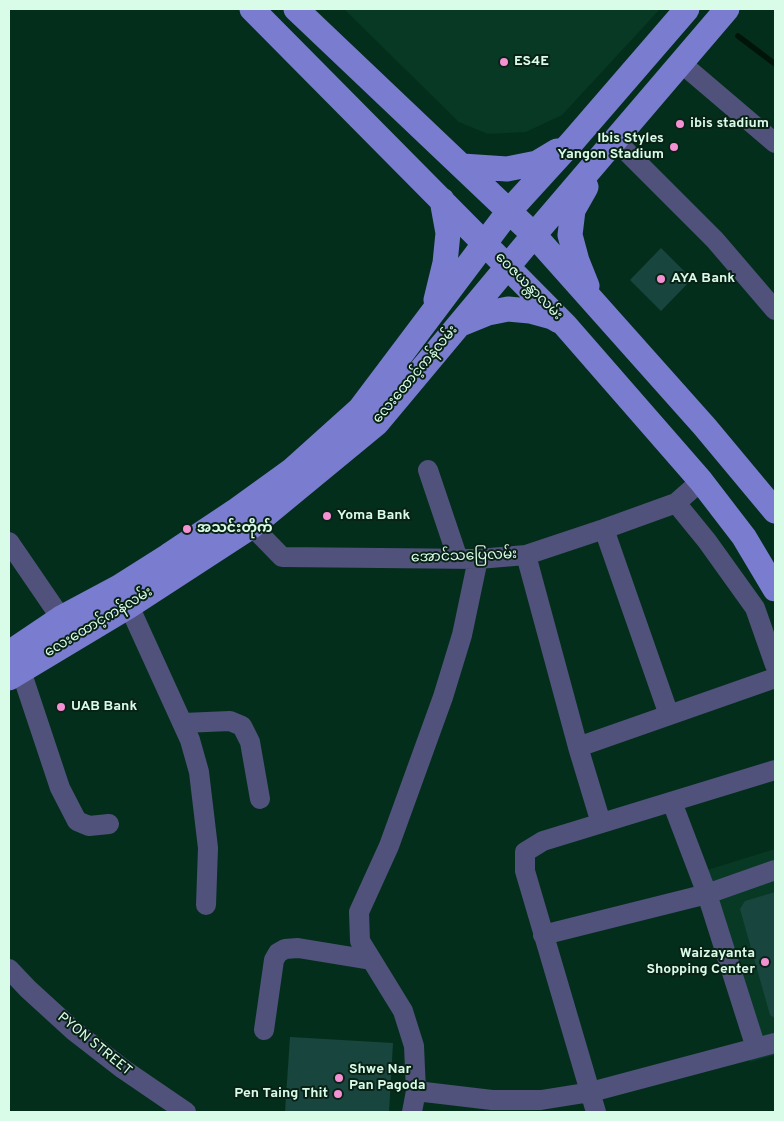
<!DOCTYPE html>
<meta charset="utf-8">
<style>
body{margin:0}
#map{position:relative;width:784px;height:1121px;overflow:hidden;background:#042e1c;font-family:Overpass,sans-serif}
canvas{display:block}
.frame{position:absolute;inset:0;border:10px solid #d8fce8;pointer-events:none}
</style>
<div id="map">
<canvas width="784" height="1121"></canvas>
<div class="frame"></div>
</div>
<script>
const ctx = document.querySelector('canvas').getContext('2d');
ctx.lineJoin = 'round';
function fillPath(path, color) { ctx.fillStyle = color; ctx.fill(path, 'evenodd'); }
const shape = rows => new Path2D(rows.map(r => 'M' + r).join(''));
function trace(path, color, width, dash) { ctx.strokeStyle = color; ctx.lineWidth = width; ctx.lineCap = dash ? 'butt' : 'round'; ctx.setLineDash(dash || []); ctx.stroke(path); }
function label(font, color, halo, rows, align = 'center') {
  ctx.font = font + ' Overpass,"Noto Sans Myanmar",sans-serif'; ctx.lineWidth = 4; ctx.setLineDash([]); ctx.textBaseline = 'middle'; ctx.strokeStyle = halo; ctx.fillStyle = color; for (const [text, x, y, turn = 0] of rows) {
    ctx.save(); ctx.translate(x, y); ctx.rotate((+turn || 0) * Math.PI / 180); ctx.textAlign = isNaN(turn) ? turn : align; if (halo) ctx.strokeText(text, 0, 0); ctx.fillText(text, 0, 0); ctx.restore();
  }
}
fillPath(shape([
 [344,9,660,9,562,115,526,132,488,134,459,122],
 [775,849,775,1055,750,1062,691,875]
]), '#083925');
trace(shape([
 [738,36,775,64]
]), '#01140a', 5.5);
fillPath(shape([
 [661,248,692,279,661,311,630,280],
 [775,892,775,1018,770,1015,740,909,745,901],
 [290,1037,393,1043,389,1112,285,1112]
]), '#18463e');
trace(shape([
 [681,63,775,143],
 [615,140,715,240,775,310],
 [428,470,458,559],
 [676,503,707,541,755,608,775,665],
 [243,517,282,557,478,559,526,555,604,529,676,503,701,481],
 [604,529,669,715],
 [9,542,61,618],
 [526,555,578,747,601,823],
 [129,606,190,740,199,772,208,848,206,905],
 [21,671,60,788,77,821,89,826,109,824],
 [183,723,230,721,242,726,250,742,260,799],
 [578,747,775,678],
 [672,802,707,894,756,1048],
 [543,935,707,894,775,870],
 [9,969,28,989,74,1031,123,1069,186,1112],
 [264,1030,274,960,278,953,285,949,298,948,371,960],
 [416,1091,492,1100,541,1100,591,1092,775,1043],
 [412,1112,416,1091,414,1046,403,1011,360,941,359,912,389,846,443,697,462,635,478,559],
 [596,1112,525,871,525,852,543,841,775,770]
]), '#50527b', 20);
trace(shape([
 [252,9,565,325,701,481,744,537,775,589],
 [296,9,534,235,705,427,775,511],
 [462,166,507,169,537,163,557,151],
 [586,187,573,210,570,235,577,261,587,286],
 [436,300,445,263,448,233,442,200],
 [461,324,488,313,508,309,530,311,552,317,559,321],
 [9,653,61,618,119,587,168,556,237,510,291,471,360,409,509,211,572,142,687,9],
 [9,678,129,606,252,526,377,423,534,235,727,9]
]), '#7a7cd0', 25);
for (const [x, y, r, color] of [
 [504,62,5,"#f491d3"],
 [680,124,5,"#f491d3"],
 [674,147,5,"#f491d3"],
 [661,279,5,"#f491d3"],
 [327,516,5,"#f491d3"],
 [187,529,5,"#f491d3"],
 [61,707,5,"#f491d3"],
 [765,962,5,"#f491d3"],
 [339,1078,5,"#f491d3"],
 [338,1094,5,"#f491d3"]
]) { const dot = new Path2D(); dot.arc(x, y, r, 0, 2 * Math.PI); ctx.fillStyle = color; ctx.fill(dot); trace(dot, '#0a2216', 2); }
label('bold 14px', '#d8fce8', '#0a2216', [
 ["ES4E",514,62],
 ["ibis stadium",690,124],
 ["Ibis Styles",664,139,"right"],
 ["Yangon Stadium",664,155,"right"],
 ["AYA Bank",671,279],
 ["Yoma Bank",337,516],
 ["အသင်းတိုက်",197,529],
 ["UAB Bank",71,707],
 ["Waizayanta",755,954,"right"],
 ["Shopping Center",755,970,"right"],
 ["Shwe Nar",349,1070],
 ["Pan Pagoda",349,1086],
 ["Pen Taing Thit",328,1094,"right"]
], 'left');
label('14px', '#d8fce8', '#0a2216', [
 ["ဝေဇယန္တာလမ်း",528,287,45],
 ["လေးထောင့်ကန်လမ်း",416,375,-50],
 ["အောင်သပြေလမ်း",464,557,-2],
 ["လေးထောင့်ကန်လမ်း",99,623,-31],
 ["PYON STREET",94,1045,39]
]);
</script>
